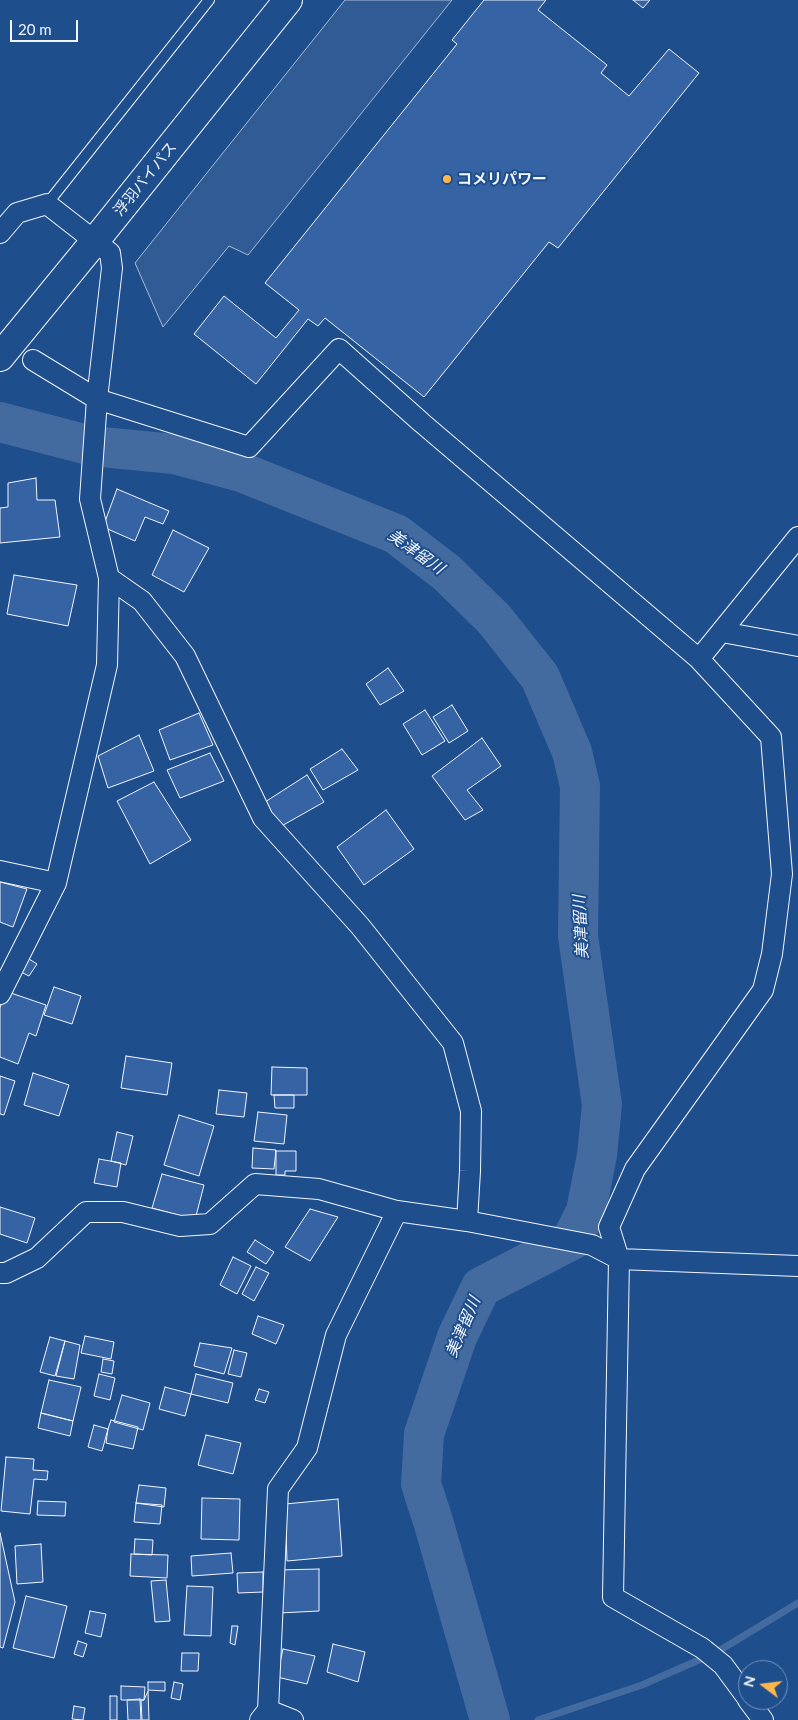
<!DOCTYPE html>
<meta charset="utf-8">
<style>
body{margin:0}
#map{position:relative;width:798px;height:1720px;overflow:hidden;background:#1f4e8c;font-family:Lato,sans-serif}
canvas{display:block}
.north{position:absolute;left:738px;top:1660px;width:50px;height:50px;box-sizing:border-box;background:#1f4e8c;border:1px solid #7391ba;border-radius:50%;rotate:285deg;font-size:14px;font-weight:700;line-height:20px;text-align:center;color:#f2f6ff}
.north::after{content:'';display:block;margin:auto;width:18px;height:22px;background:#ffb74d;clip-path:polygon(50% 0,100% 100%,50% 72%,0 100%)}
.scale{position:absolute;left:10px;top:20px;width:68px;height:22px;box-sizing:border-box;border:2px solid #f2f6ff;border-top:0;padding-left:6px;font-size:15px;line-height:18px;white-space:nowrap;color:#f2f6ff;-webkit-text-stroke:4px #1f4e8c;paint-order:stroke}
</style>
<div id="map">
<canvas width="798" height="1720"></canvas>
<div class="north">N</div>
<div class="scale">20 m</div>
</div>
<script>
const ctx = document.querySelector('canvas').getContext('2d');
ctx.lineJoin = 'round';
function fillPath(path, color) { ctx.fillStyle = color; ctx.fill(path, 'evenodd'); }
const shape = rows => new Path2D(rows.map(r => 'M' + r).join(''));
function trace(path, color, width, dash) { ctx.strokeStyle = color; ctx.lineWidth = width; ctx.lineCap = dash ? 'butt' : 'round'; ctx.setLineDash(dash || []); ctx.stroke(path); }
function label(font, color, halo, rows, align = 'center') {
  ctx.font = font + ' Lato,"Noto Sans JP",sans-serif'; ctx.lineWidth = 4; ctx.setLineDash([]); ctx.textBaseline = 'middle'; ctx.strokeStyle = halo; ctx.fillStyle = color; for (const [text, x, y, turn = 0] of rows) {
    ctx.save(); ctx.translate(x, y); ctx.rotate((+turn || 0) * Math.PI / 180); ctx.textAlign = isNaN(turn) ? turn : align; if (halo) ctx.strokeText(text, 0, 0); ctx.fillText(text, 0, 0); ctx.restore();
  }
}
const built = shape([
 [345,0,452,0,248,255,229,246,163,327,135,263,345,0]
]);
fillPath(built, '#305b95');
trace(built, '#a8bbd7', 1);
trace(shape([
 [538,1720,642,1685,717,1652,798,1603]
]), '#446ba0', 7);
trace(shape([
 [0,422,92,446,174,454,241,472,396,534,447,573,494,619,540,677,572,752,580,786,578,936,602,1105,597,1155,586,1211,572,1240,481,1287,457,1337,424,1434,421,1484,433,1521,490,1720]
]), '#446ba0', 40);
const building = shape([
 [484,0,546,0,538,10,607,65,601,73,629,96,669,49,699,73,558,248,549,242,424,397,325,318,318,326,308,319,256,384,194,334,224,296,276,338,299,310,265,283,457,44,452,40,484,0],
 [633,0,650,0,643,8,633,0],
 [36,478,37,500,55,500,60,537,0,543,0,508,8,507,8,483,36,478],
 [117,489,169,511,163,524,145,517,135,541,103,527,117,489],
 [173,530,209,548,184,592,152,575,173,530],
 [14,575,77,585,68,626,7,614,14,575],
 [388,668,404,691,380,705,366,684,388,668],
 [452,705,468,731,449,743,433,717,452,705],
 [425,710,445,741,422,755,403,724,425,710],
 [199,713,213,745,170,760,159,730,199,713],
 [139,735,154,771,108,788,98,756,139,735],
 [482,738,501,766,467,790,483,810,465,820,432,776,482,738],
 [342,749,358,770,323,790,310,769,342,749],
 [210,753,224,781,180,798,167,770,210,753],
 [307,775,324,802,278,828,265,802,307,775],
 [154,782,191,840,150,864,117,801,154,782],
 [386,810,414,849,364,885,337,847,386,810],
 [0,882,27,889,13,927,0,922,0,882],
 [29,959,37,964,29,976,21,972,29,959],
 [54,987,81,996,72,1024,44,1015,54,987],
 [5,991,46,1005,36,1036,29,1033,18,1064,0,1057,0,1008,5,991],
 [126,1056,172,1063,167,1095,121,1088,126,1056],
 [272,1067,307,1068,307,1095,271,1095,272,1067],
 [33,1073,69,1085,59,1116,24,1105,33,1073],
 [0,1076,15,1081,4,1115,0,1114,0,1076],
 [219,1090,247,1093,244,1117,216,1114,219,1090],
 [274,1095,294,1095,294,1108,275,1108,274,1095],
 [258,1112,287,1115,284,1144,254,1141,258,1112],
 [179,1115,214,1126,199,1176,164,1165,179,1115],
 [117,1132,133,1136,126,1165,111,1161,117,1132],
 [253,1148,276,1150,274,1169,252,1168,253,1148],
 [276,1151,296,1151,296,1171,285,1171,285,1175,276,1175,276,1151],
 [99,1159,121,1163,117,1187,94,1183,99,1159],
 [162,1174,204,1185,195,1220,152,1208,162,1174],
 [0,1207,35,1218,27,1243,0,1234,0,1207],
 [310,1209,338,1217,310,1261,285,1247,310,1209],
 [255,1240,274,1252,266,1264,247,1252,255,1240],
 [233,1257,251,1266,237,1294,220,1285,233,1257],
 [256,1267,269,1273,254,1301,242,1294,256,1267],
 [258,1316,284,1325,276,1344,252,1334,258,1316],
 [85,1336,114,1342,111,1359,81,1353,85,1336],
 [50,1337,65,1341,55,1376,40,1372,50,1337],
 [65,1341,80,1345,74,1379,56,1376,65,1341],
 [200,1343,232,1348,224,1374,194,1366,200,1343],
 [234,1350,247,1353,241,1377,228,1374,234,1350],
 [103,1359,114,1361,112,1374,101,1372,103,1359],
 [99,1374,115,1378,110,1400,94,1396,99,1374],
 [196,1374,233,1383,228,1403,191,1394,196,1374],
 [49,1380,81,1387,73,1421,41,1413,49,1380],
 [165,1387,191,1394,185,1416,159,1409,165,1387],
 [259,1389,269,1392,265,1403,255,1400,259,1389],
 [122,1395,150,1403,143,1430,114,1422,122,1395],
 [41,1413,73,1421,70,1436,38,1428,41,1413],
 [111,1420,138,1427,133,1449,106,1443,108,1429,111,1420],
 [94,1425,108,1429,102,1451,88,1447,94,1425],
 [206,1435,241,1443,233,1474,198,1465,206,1435],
 [6,1457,34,1459,33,1470,48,1471,47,1480,34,1479,30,1514,1,1511,6,1457],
 [139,1485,166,1488,164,1507,136,1503,139,1485],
 [202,1498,240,1499,239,1540,201,1539,202,1498],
 [338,1499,342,1556,287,1561,285,1504,338,1499],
 [38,1501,66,1502,65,1516,37,1515,38,1501],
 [136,1503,162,1505,160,1524,134,1522,136,1503],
 [0,1533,15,1602,3,1648,0,1647,0,1533],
 [135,1539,153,1540,152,1555,134,1554,135,1539],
 [41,1544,43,1582,17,1584,15,1546,41,1544],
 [231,1553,233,1573,192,1576,191,1556,231,1553],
 [131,1554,168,1555,167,1578,130,1576,131,1554],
 [319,1569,319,1611,279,1613,279,1570,319,1569],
 [263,1572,263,1592,238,1593,237,1573,263,1572],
 [166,1580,170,1621,155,1622,151,1581,166,1580],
 [187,1586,213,1587,211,1636,184,1635,187,1586],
 [26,1596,67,1606,54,1658,13,1648,26,1596],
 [90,1611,106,1614,101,1637,85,1633,90,1611],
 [232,1626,238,1626,235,1645,230,1643,232,1626],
 [78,1641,87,1644,83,1657,74,1654,78,1641],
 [333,1644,365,1652,358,1682,327,1672,333,1644],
 [283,1649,315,1656,307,1684,277,1677,283,1649],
 [182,1653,199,1653,198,1671,181,1671,182,1653],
 [148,1682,165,1682,165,1691,148,1690,148,1682],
 [174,1682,183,1684,180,1700,171,1698,174,1682],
 [121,1686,145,1687,144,1700,121,1700,121,1686],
 [148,1691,149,1720,142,1720,141,1700,144,1700,148,1691],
 [110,1696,117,1696,117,1720,110,1720,110,1696],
 [140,1699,141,1720,128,1720,127,1700,140,1699],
 [74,1706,85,1708,83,1720,72,1719,74,1706]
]);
fillPath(building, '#3563a3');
trace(building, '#f2f6ff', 1);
const lane = shape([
 [47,204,209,0]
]);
const street = shape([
 [0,233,17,213,47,204,110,253,112,268,97,399,90,499,109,578,107,665,56,883,0,994],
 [33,360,97,399,249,447,339,349,422,423,699,659,771,737,782,874,772,954,763,990,635,1169,609,1227,619,1259,613,1597,702,1648,723,1665,748,1699],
 [109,578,142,601,185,656,263,818,360,926,453,1043,471,1111,470,1171,467,1221],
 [722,632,798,646],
 [699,659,798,537],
 [0,871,56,883],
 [0,1273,6,1273,37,1258,86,1212,123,1212,180,1226,210,1224,255,1184,319,1189,397,1211,467,1221,592,1245,619,1259,798,1266],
 [748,1700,763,1720],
 [268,1710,293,1720],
 [260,1720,268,1710,278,1489,307,1448,336,1335,397,1211]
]);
const highway = shape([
 [0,357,95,241,288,0]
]);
trace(lane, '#f2f6ff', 12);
trace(street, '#f2f6ff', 22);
trace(highway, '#f2f6ff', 30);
trace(lane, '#1f4e8c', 10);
trace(street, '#1f4e8c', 20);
trace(highway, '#1f4e8c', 28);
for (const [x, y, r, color] of [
 [447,179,5,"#ffb74d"]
]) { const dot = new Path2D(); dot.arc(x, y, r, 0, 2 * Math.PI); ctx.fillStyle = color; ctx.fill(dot); trace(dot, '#1f4e8c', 2); }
label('15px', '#f2f6ff', '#1f4e8c', [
 ["浮羽バイパス",145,179,-51]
]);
label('bold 15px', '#f2f6ff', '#1f4e8c', [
 ["コメリパワー",457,179]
], 'left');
label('italic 16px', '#f2f6ff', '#1f4e8c', [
 ["美津留川",416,552,35],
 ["美津留川",581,927,-93],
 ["美津留川",463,1327,-67]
]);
</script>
